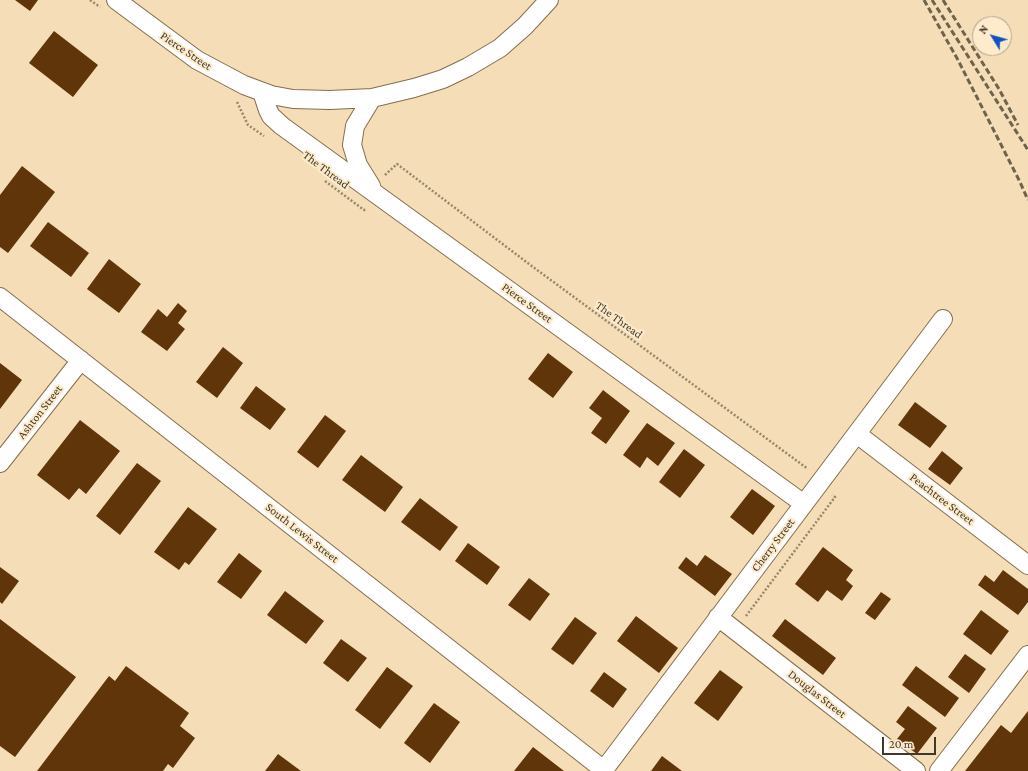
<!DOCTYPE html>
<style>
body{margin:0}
#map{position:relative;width:1028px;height:771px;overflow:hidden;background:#f4ddb7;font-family:"Crimson Pro",serif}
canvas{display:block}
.north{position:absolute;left:972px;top:16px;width:40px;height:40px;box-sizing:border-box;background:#fdebcc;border:1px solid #b2a38b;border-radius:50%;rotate:307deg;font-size:11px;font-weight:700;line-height:16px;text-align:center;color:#413829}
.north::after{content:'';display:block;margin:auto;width:14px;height:18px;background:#1153be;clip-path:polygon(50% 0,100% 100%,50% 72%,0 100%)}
.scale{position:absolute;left:882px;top:737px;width:54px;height:18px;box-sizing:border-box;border:2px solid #413829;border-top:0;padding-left:5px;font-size:12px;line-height:14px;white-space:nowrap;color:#413829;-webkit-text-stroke:3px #fdebcc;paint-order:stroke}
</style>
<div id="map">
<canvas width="1028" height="771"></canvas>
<div class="north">N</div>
<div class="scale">20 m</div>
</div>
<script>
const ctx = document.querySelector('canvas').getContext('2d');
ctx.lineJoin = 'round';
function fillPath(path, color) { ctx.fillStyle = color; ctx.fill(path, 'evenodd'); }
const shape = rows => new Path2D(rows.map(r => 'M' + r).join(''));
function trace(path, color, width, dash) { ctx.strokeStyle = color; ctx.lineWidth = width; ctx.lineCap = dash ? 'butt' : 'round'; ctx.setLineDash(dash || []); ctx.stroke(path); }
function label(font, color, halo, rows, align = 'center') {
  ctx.font = font + ' "Crimson Pro",serif'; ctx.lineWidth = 4; ctx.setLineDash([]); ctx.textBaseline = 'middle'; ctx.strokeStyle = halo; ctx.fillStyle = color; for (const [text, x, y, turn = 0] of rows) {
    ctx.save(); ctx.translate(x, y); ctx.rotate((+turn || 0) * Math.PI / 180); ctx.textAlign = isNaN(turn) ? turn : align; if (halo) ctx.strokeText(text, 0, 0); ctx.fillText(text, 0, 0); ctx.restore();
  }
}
fillPath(shape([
 [15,0,38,0,30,11],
 [54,31,98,65,73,97,29,63],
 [22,166,55,192,8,253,0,247,0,195],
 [48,222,89,253,71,277,30,246],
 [109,259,141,284,119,313,87,289],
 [178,303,187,311,178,323,185,329,167,351,141,332,158,309,167,317],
 [223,347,243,363,217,398,196,382],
 [548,353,573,372,553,398,528,379],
 [0,363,22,380,0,409],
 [256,386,286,409,270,430,240,408],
 [603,390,630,411,606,444,591,433,602,418,589,408],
 [915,402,947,426,930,448,898,425],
 [325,415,346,431,318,468,297,452],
 [80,420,120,451,86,494,79,488,69,500,37,475],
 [647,423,675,443,658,466,647,457,640,468,623,455],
 [684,449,705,465,680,498,659,482],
 [942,451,963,468,950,485,928,469],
 [361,455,403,487,385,512,342,480],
 [137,463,161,481,120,535,96,516],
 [752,489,775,506,753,535,730,517],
 [420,498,458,527,440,551,401,522],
 [188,507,217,529,189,565,185,562,179,570,154,552],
 [468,543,500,567,487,585,455,561],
 [823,547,853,570,846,580,853,586,842,601,827,590,818,602,795,584],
 [239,553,262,571,241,599,217,582],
 [705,555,732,574,715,596,678,568,686,557,697,566],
 [0,567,19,581,2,604,0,602],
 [1003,570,1028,589,1028,602,1018,615,978,585,985,575,994,582],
 [529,578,550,594,530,621,508,605],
 [285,591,324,621,306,644,267,615],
 [881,592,891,599,875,620,865,613],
 [981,610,1009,631,991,655,963,634],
 [636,616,678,648,659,673,617,641],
 [575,617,597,633,573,665,551,649],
 [0,619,76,677,15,757,0,746],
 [785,619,836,658,823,675,772,636],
 [341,639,367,658,348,682,323,663],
 [965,654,986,669,969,693,948,677],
 [126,666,189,713,180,726,195,738,173,768,168,764,163,771,37,771,109,676,115,681],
 [916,666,959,698,945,717,902,685],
 [387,667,413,686,380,729,355,710],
 [720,670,743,687,718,721,694,703],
 [604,672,627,689,613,708,590,691],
 [434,703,460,722,430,763,404,743],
 [908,706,937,728,917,754,897,739,905,729,896,722],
 [1028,711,1028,771,965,771,1001,725,1011,733],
 [533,747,564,771,514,771],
 [278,754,301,771,265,771],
 [662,756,682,771,651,771]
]), '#60350a');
const minor = shape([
 [116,0,197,60,244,85,271,95,293,99,330,100,372,98,414,88,443,79,468,67,500,48,525,26,549,0],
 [262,92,268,110,271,116,282,126,804,504],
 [371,186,358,165,352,145,355,126,372,98],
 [0,297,604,770],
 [857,434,1028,565],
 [0,463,81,360],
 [718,617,916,771],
 [603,771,943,319],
 [939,771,1028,655]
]);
trace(minor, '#846f4d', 20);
trace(shape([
 [90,0,100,7],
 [237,102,248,125,264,136],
 [385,175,397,164,529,264,808,469],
 [325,181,364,210,365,209],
 [746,616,835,497,832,495]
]), '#96866c', 2.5, [2, 2]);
trace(minor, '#fff', 18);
trace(shape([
 [924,0,958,60,1020,182,1028,200],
 [932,0,1028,150],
 [943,0,999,89,1018,125]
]), '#6f634e', 3, [6, 3]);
label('12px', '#413829', '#fdebcc', [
 ["Pierce Street",186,51,34],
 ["The Thread",326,170,37],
 ["Pierce Street",527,303,36],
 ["The Thread",619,320,36],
 ["Ashton Street",40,412,-52],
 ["Peachtree Street",942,499,37],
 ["South Lewis Street",302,533,38],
 ["Cherry Street",773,545,-53],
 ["Douglas Street",817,694,38]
]);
</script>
